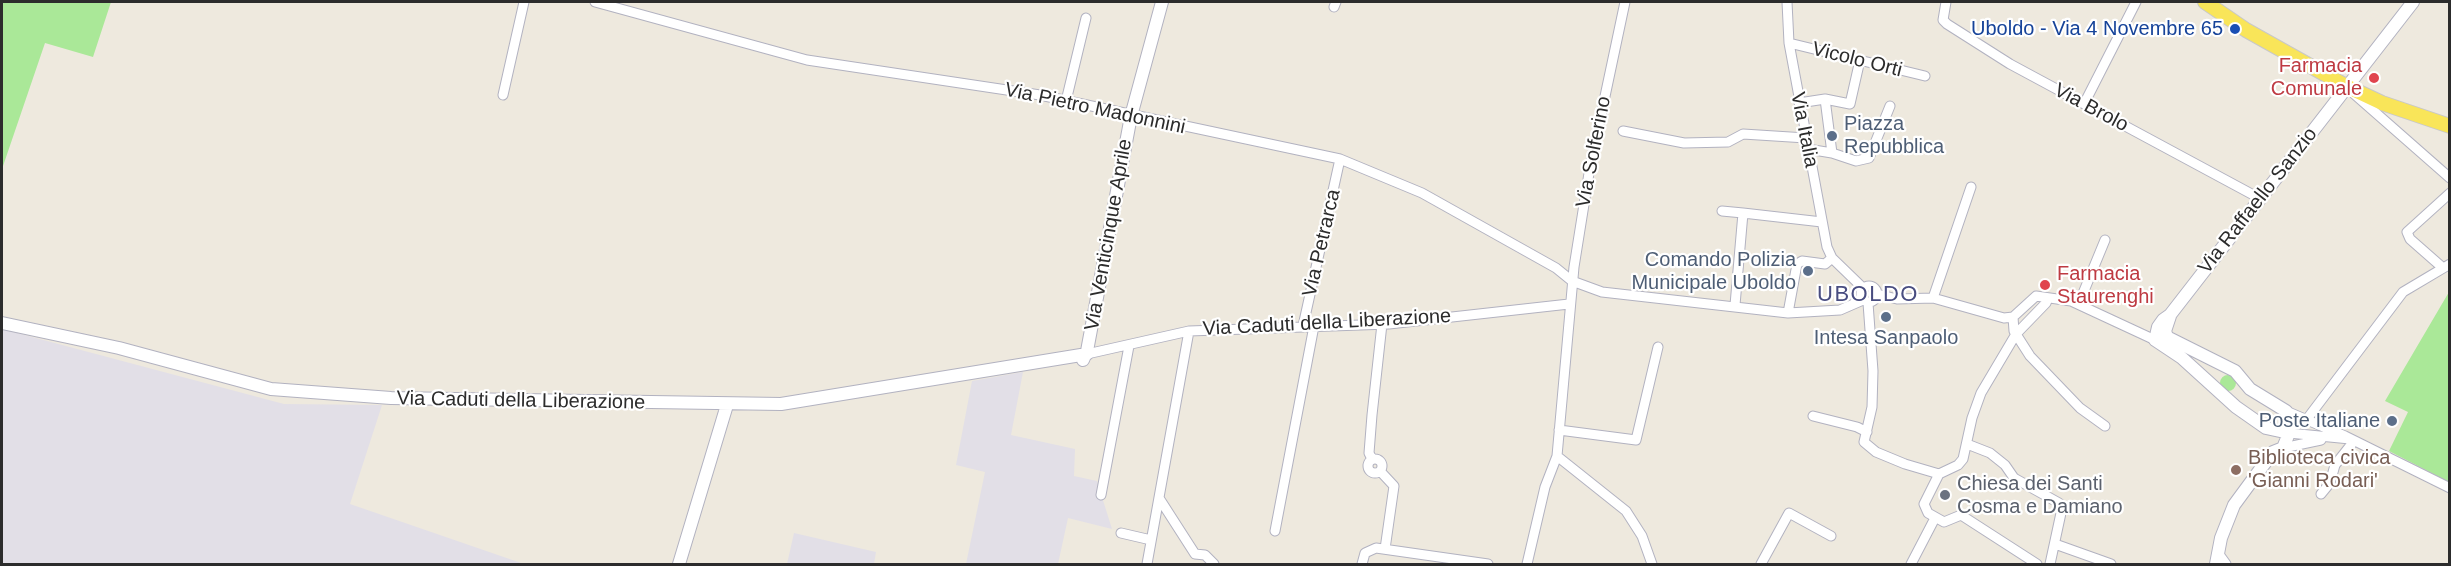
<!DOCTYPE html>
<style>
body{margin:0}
#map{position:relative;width:2451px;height:566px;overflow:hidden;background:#eee9de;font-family:Helvetica,sans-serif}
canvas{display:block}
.frame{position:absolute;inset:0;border:3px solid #2c2c2c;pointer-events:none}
</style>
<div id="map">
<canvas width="2451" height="566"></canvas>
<div class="frame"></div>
</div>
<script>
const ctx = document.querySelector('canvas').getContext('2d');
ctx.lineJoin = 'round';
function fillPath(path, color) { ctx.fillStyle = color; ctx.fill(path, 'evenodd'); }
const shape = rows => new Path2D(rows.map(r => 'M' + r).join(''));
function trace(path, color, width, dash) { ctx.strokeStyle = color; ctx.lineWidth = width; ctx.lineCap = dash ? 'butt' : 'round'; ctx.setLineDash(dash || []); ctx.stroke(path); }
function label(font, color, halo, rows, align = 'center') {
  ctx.font = font + ' Helvetica,sans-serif'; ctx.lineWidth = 4.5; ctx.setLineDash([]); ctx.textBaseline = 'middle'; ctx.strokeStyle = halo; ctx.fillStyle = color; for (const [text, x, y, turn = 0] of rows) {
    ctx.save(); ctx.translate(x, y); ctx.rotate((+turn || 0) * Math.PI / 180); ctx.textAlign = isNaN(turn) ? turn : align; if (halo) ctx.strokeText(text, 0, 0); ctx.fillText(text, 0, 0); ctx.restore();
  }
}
fillPath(shape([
 [2,329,284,404,382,405,350,504,524,564,2,564],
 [1023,372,1011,435,1075,449,1074,476,1097,481,1112,529,1068,518,1058,564,966,564,985,472,956,465,972,381],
 [794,533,876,552,874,564,787,564]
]), '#e2dfe7');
fillPath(shape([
 [2,2,111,2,93,57,45,43,2,169],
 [2449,292,2449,482,2389,451,2408,412,2385,401],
 '2220 383a8 8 0 1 1 16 0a8 8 0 1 1-16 0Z'
]), '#aae898');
const street = shape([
 [595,2,807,60,1040,95,1340,159,1422,193,1556,268,1572,281,1602,292,1788,313,1840,310,1863,300],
 [1787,2,1789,43,1827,247,1832,258,1863,288],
 [1946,2,1943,20,1947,24,2010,64,2259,198],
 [1334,7,1336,2],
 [1789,43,1925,76],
 [2352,92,2450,178],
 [503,95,524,2],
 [1066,101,1086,18],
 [1799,103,1825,99,1850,104,1860,60],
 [2084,104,2136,2],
 [1623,131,1684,143,1728,142,1743,134,1806,138],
 [1808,149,1832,153,1825,99],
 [1832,153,1856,161,1869,158,1890,106],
 [1722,211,1743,213],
 [2443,268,2410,239,2407,232,2450,193],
 '1861 294a8 8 0 1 1 16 0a8 8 0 1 1-16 0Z',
 [1877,294,1897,299,1933,298,2004,318,2013,317],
 [1933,298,1971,187],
 [1868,303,1873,371,1872,407,1864,442,1876,452,1905,464,1939,474,1958,465,1963,459,1972,418,1981,393,2016,334,2046,303,2048,298],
 [2079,303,2105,240],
 [1735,305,1743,213,1822,222],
 [1788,313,1797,264,1802,261,1825,264,1832,258],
 [1303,326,1340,159],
 [1087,354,1189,331,1389,324,1569,304],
 [2286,411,2345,436,2450,488],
 [1813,416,1857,427,1867,432],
 [2307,419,2403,292,2450,264],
 [2105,426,2080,408,2030,356,2014,331,2013,317,2036,296,2071,301,2155,340],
 [1559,430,1636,440,1658,347],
 [2289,433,2350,439],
 [1967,444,1990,453,2005,465,2014,478,2059,503,2061,513,2050,564],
 [2283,448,2321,440],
 [1557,456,1626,511,1642,536,1652,564],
 '1368 466a7 7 0 1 1 14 0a7 7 0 1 1-14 0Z',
 [1372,459,1369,453,1372,415,1382,324],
 [1380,471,1394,486,1385,549],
 [1939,474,1924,504,1928,513,1944,522,1961,515,2037,564],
 [2321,494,2330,483,2335,465,2354,441],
 [1101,495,1129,346],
 [1159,498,1195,554,1205,555,1214,564],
 [1275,531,1314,326],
 [1121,533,1151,540],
 [2055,544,2111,564],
 [2218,553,2226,564],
 [1147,564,1189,331],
 [1362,564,1365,553,1376,548,1488,564],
 [1527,564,1545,487,1557,456,1574,267,1590,167,1625,2],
 [1761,564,1789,513,1831,536],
 [1911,564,1935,518]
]);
const secondary = shape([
 [2170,316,2165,331,2167,337,2235,371,2250,389,2286,411,2290,419,2289,433,2283,448,2273,452,2234,505,2221,538,2216,564],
 [2,323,119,348,271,389,391,398,781,404,1087,354],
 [2155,340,2158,327,2163,320,2170,315,2413,2],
 [2155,340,2182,358,2236,407,2266,428,2289,433],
 [1083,360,1087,351,1131,116,1162,2],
 [679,564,727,405]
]);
const primary = shape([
 [2205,2,2246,30,2346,86,2382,103,2450,126]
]);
trace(street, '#b2b2c0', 11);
trace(secondary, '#b2b2c0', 14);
trace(primary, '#c8c8c8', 16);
trace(street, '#fff', 9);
trace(secondary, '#fff', 12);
trace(primary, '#f9e559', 14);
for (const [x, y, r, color] of [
 [2235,29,6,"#1a4fb4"],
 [2374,78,6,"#e0444e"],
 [1832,136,6,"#5c6f8a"],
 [1808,271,6,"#5c6f8a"],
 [2045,285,6,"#e0444e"],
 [1886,317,6,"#5c6f8a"],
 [2392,421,6,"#5c6f8a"],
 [2236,470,6,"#8d6e63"],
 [1945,495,6,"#6b7280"]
]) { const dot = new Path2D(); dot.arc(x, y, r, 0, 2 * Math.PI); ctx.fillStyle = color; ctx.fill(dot); trace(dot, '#fff', 2); }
label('20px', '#164399', '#fff', [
 ["Uboldo - Via 4 Novembre 65",2223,29]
], 'right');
label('20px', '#2c2c2c', '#fff', [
 ["Vicolo Orti",1857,60,14],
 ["Via Brolo",2091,108,28],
 ["Via Pietro Madonnini",1095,109,12],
 ["Via Italia",1804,130,79],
 ["Via Solferino",1594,152,-79],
 ["Via Raffaello Sanzio",2258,201,-52],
 ["Via Venticinque Aprile",1109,235,-80],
 ["Via Petrarca",1322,243,-77],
 ["Via Caduti della Liberazione",1327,323,-3],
 ["Via Caduti della Liberazione",521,401,1]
]);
label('20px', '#be3a42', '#fff', [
 ["Farmacia",2362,66],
 ["Comunale",2362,89],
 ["Farmacia",2057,274,"left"],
 ["Staurenghi",2057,297,"left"]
], 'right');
label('20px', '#4e5e75', '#fff', [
 ["Piazza",1844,124,"left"],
 ["Repubblica",1844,147,"left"],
 ["Comando Polizia",1796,260],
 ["Municipale Uboldo",1796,283],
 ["Intesa Sanpaolo",1886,338,"center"],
 ["Poste Italiane",2380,421]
], 'right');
label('20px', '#785e54', '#fff', [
 ["Biblioteca civica",2248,458],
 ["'Gianni Rodari'",2248,481]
], 'left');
label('20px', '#5b616d', '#fff', [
 ["Chiesa dei Santi",1957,484],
 ["Cosma e Damiano",1957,507]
], 'left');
ctx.letterSpacing = '1.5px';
label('22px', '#494d80', '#fff', [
 ["UBOLDO",1868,295]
]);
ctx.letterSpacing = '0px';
</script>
